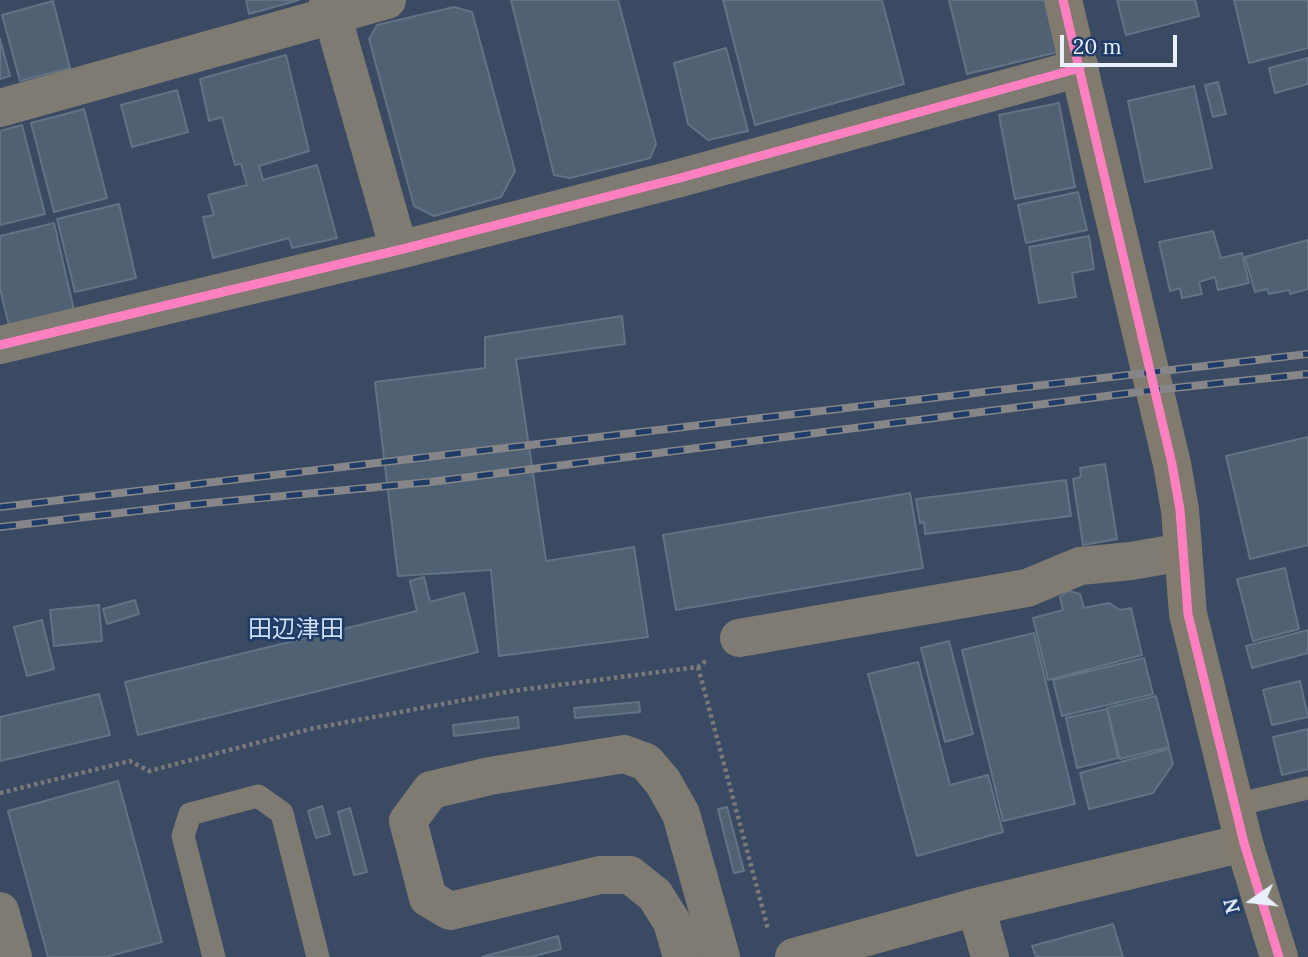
<!DOCTYPE html>
<meta charset="utf-8">
<style>
body{margin:0}
#map{position:relative;width:1308px;height:957px;overflow:hidden;background:#3a4a62;font-family:Lora,serif}
canvas{display:block}
.north{position:absolute;left:1217px;top:866px;width:70px;height:70px;-webkit-text-stroke:5px #1f3b67;paint-order:stroke;rotate:256deg;font-size:19px;font-weight:700;line-height:28px;text-align:center;color:#e9f0fb}
.north::after{content:'';display:block;margin:auto;width:24px;height:32px;background:#e9f0fb;clip-path:polygon(50% 0,100% 100%,50% 72%,0 100%)}
.scale{position:absolute;left:1060px;top:35px;width:117px;height:32px;box-sizing:border-box;border:4px solid #e9f0fb;border-top:0;padding-left:9px;font-size:21px;line-height:24px;white-space:nowrap;color:#e9f0fb;-webkit-text-stroke:5px #1f3b67;paint-order:stroke}
</style>
<div id="map">
<canvas width="1308" height="957"></canvas>
<div class="north">N</div>
<div class="scale">20 m</div>
</div>
<script>
const ctx = document.querySelector('canvas').getContext('2d');
ctx.lineJoin = 'round';
function fillPath(path, color) { ctx.fillStyle = color; ctx.fill(path, 'evenodd'); }
const shape = rows => new Path2D(rows.map(r => 'M' + r).join(''));
function trace(path, color, width, dash) { ctx.strokeStyle = color; ctx.lineWidth = width; ctx.lineCap = dash ? 'butt' : 'round'; ctx.setLineDash(dash || []); ctx.stroke(path); }
function label(font, color, halo, rows, align = 'center') {
  ctx.font = font + ' Lora,"Noto Sans JP",serif'; ctx.lineWidth = 5; ctx.setLineDash([]); ctx.textBaseline = 'middle'; ctx.strokeStyle = halo; ctx.fillStyle = color; for (const [text, x, y, turn = 0] of rows) {
    ctx.save(); ctx.translate(x, y); ctx.rotate((+turn || 0) * Math.PI / 180); ctx.textAlign = isNaN(turn) ? turn : align; if (halo) ctx.strokeText(text, 0, 0); ctx.fillText(text, 0, 0); ctx.restore();
  }
}
const building = shape([
 [246,0,299,0,249,14,246,0],
 [511,0,618,0,656,144,650,158,570,178,554,175,511,0],
 [723,0,882,0,904,84,755,125,723,0],
 [949,0,1045,0,1058,52,967,74,949,0],
 [1117,0,1195,0,1199,16,1126,35,1117,0],
 [1234,0,1308,0,1308,48,1249,63,1234,0],
 [53,1,70,68,20,81,2,15,53,1],
 [454,7,472,12,515,171,501,197,434,216,414,206,369,39,377,25,454,7],
 [0,39,10,76,0,79,0,39],
 [726,48,748,131,708,140,688,124,674,63,726,48],
 [286,55,309,151,259,166,263,180,317,165,337,238,292,248,289,238,213,258,203,217,214,215,208,195,247,185,241,164,235,165,222,117,209,121,200,79,286,55],
 [1308,58,1308,84,1275,93,1269,68,1308,58],
 [1218,82,1226,114,1213,117,1205,85,1218,82],
 [1194,86,1212,168,1145,182,1128,101,1194,86],
 [177,90,188,132,132,147,121,105,177,90],
 [1059,103,1075,187,1015,199,999,115,1059,103],
 [84,109,107,198,54,212,31,123,84,109],
 [22,125,45,214,0,225,0,131,22,125],
 [1078,192,1087,230,1026,243,1018,205,1078,192],
 [119,204,136,278,75,292,57,219,119,204],
 [54,223,74,310,9,325,0,289,0,236,54,223],
 [1213,231,1221,258,1242,253,1249,283,1218,290,1215,277,1199,282,1202,294,1182,298,1180,288,1170,291,1159,242,1213,231],
 [1089,236,1094,269,1072,273,1076,297,1039,303,1029,247,1089,236],
 [1308,240,1308,289,1290,294,1289,290,1269,294,1267,289,1255,292,1245,257,1308,240],
 [622,316,625,344,516,359,546,561,634,547,648,637,499,656,491,570,398,576,375,382,485,368,485,337,622,316],
 [1308,437,1308,545,1250,559,1226,456,1308,437],
 [1105,464,1117,539,1083,545,1073,479,1081,477,1080,468,1105,464],
 [1066,480,1071,516,925,534,924,522,920,523,916,499,1066,480],
 [910,493,923,568,676,610,663,535,910,493],
 [1285,568,1299,629,1253,641,1237,579,1285,568],
 [424,577,430,602,464,593,478,652,138,735,125,682,417,611,410,581,424,577],
 [1069,591,1080,594,1084,608,1109,603,1120,610,1131,608,1142,655,1048,680,1033,618,1063,610,1060,597,1069,591],
 [135,600,139,614,107,624,103,609,135,600],
 [99,605,102,641,54,646,50,610,99,605],
 [42,620,54,669,27,676,14,627,42,620],
 [1308,630,1308,653,1252,668,1246,646,1308,630],
 [1034,633,1075,804,1003,821,962,650,1034,633],
 [949,641,973,734,945,742,921,648,949,641],
 [1144,658,1153,694,1062,716,1053,680,1144,658],
 [918,662,950,785,988,775,1003,832,917,856,868,674,918,662],
 [1300,681,1308,717,1272,725,1263,690,1300,681],
 [99,694,110,735,0,761,0,717,99,694],
 [1156,696,1169,747,1120,759,1107,708,1156,696],
 [639,702,640,712,575,718,574,708,639,702],
 [1107,709,1118,758,1077,768,1066,718,1107,709],
 [518,717,519,728,454,736,453,725,518,717],
 [1308,729,1308,769,1282,775,1273,737,1308,729],
 [1169,749,1173,764,1153,793,1089,809,1080,773,1169,749],
 [118,781,162,942,106,957,48,957,8,811,118,781],
 [322,806,330,834,316,838,308,811,322,806],
 [727,807,744,871,734,873,718,809,727,807],
 [350,808,367,872,354,875,338,812,350,808],
 [1113,924,1123,957,1036,957,1032,946,1113,924],
 [558,936,561,949,531,957,482,957,558,936]
]);
fillPath(building, '#4f6172');
trace(building, '#617384', 2);
trace(shape([
 [698,667,768,929],
 [0,793,130,761,149,771,310,729,512,691,698,667,708,659]
]), '#797978', 4.5, [3.5, 3.5]);
trace(shape([
 [1235,805,1308,788],
 [214,957,183,836,190,814,258,796,282,813,318,957]
]), '#7f7a72', 23);
trace(shape([
 [328,0,399,250],
 [0,108,387,0],
 [0,345,399,250,680,178,1080,68],
 [739,638,1027,588,1080,566,1131,561,1183,552],
 [976,907,990,957],
 [0,911,13,957],
 [682,957,672,922,655,895,630,875,600,875,450,911,428,898,408,821,431,790,490,776,624,754,646,762,663,782,681,814,721,957],
 [794,957,976,907,1244,843]
]), '#7f7a72', 38);
trace(shape([
 [1063,0,1172,464,1180,510,1188,614,1244,843,1279,957]
]), '#817a6e', 38);
const rail = shape([
 [0,507,1308,354],
 [0,527,188,505,430,482,1154,390,1308,374]
]);
trace(rail, '#868688', 8);
trace(rail, '#1f3b67', 5, [16]);
trace(shape([
 [1063,0,1172,464,1180,510,1188,614,1244,843,1279,957],
 [0,345,399,250,680,178,1080,68]
]), '#ff80c0', 9);
label('24px', '#d0dff5', '#1f3b67', [
 ["田辺津田",296,630]
]);
</script>
